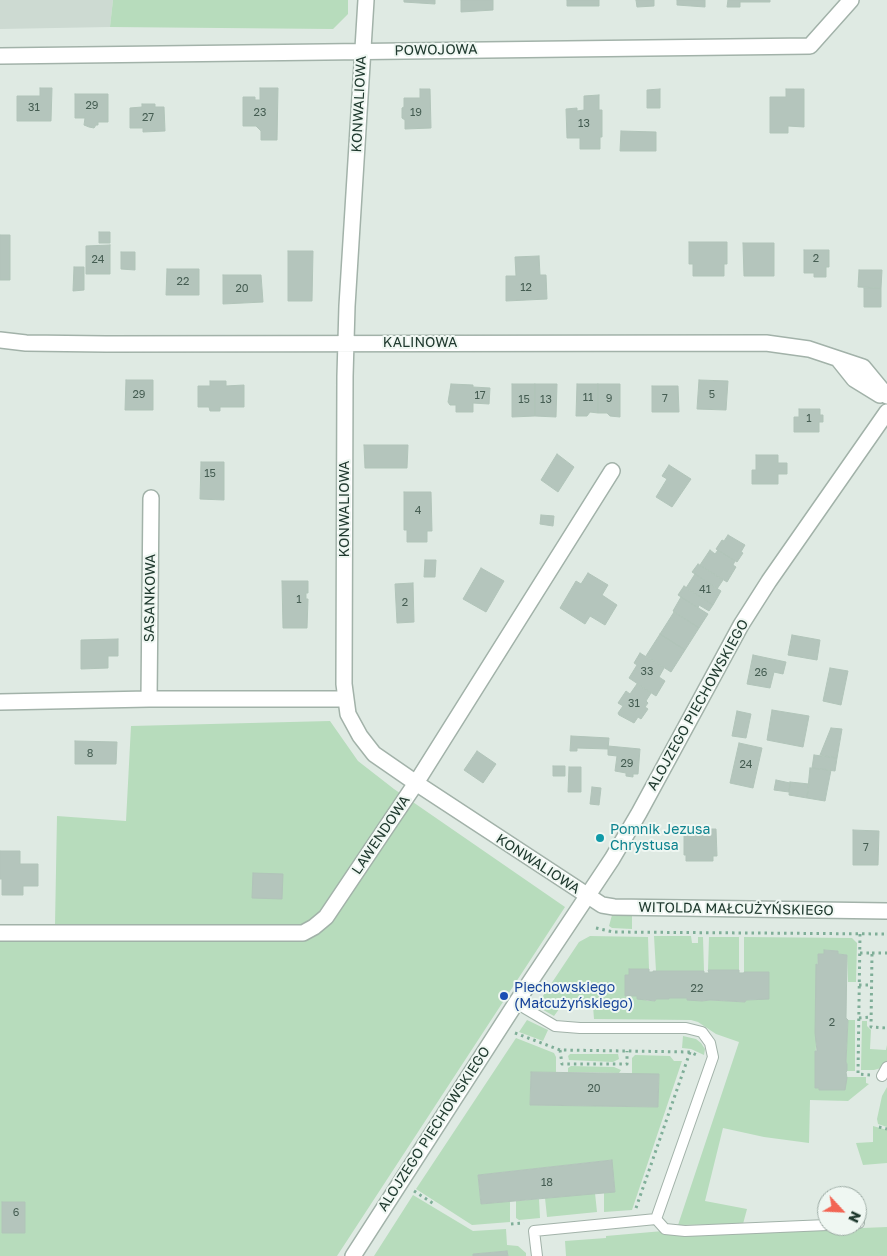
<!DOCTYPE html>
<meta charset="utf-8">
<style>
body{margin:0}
#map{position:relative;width:887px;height:1256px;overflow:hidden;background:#dfeae3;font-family:"Golos Text",sans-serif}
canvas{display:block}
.north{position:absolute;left:817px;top:1186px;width:50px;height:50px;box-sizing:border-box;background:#eff7f2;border:1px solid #9caba4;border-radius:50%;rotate:115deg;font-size:14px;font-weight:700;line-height:20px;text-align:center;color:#203a2f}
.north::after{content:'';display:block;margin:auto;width:18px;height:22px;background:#f26554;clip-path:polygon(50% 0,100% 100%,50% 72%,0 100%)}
</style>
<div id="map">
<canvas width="887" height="1256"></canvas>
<div class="north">N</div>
</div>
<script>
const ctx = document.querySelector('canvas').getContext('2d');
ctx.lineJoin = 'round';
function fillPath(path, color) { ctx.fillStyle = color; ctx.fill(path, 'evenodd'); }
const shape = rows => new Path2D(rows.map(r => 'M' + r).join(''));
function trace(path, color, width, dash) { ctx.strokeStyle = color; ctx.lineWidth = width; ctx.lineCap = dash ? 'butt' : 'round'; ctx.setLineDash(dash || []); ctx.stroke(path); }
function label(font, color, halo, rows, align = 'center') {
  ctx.font = font + ' "Golos Text",sans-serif'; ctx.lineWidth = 4; ctx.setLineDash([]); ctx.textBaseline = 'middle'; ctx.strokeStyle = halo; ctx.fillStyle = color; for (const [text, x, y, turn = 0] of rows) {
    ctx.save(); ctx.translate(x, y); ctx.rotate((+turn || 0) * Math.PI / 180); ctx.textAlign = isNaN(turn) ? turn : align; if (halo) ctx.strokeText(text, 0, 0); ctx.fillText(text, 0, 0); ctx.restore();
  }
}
fillPath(shape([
 [0,0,113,0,110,27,0,29]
]), '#cddad2');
fillPath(shape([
 [113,0,348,0,348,14,333,29,110,27],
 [330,721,358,761,394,789,565,907,337,1256,0,1256,0,924,55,925,57,816,126,821,131,726],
 [612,915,632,915,632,929,612,928,609,926],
 [590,936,648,937,649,969,630,969,629,975,625,976,625,996,637,996,648,1001,655,1001,656,999,669,999,669,998,687,998,702,1001,710,1000,745,1002,746,1000,759,1000,759,972,744,972,744,937,852,938,857,943,856,982,848,982,847,955,838,954,838,951,825,950,824,954,818,955,815,1088,819,1088,820,1090,845,1090,845,1077,866,1077,866,1083,869,1084,848,1101,810,1100,809,1143,764,1137,723,1128,705,1201,747,1209,743,1224,678,1225,739,1042,716,1034,698,1022,691,1020,594,1019,593,1006,562,1005,554,1016,538,1007,537,1005,579,942],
 [654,936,691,936,692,943,698,943,698,937,703,937,704,971,656,971],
 [709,937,739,937,739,970,708,970],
 [527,1020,548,1030,543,1041,519,1032],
 [848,1020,855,1020,855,1071,847,1071,847,1064,846,1062],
 [862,1021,867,1021,867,1026,871,1030,870,1049,886,1050,887,1045,887,1062,881,1068,874,1070,861,1070],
 [683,1036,696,1039,701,1043,705,1049,704,1055,691,1049,682,1048],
 [516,1038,554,1053,556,1057,556,1072,531,1072,530,1105,658,1107,659,1074,632,1074,632,1058,635,1055,670,1056,674,1061,682,1061,632,1210,604,1212,604,1193,615,1191,611,1160,478,1175,481,1204,510,1201,510,1222,472,1225,416,1189],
 [570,1054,618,1054,619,1059,613,1062,569,1060,568,1056],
 [571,1066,614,1067,621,1070,619,1073,568,1072,568,1068],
 [887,1087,887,1127,878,1124,877,1119,882,1096],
 [873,1126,887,1130,887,1163,863,1165,856,1143,873,1142],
 [595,1193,597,1212,547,1217,545,1198],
 [413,1195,473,1231,506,1229,507,1245,518,1246,526,1253,526,1256,508,1256,507,1251,473,1254,473,1256,374,1256],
 [539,1199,540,1218,519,1220,516,1218,516,1201],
 [887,1227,887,1256,566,1256,565,1241,606,1238,606,1236,663,1231,691,1235]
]), '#b7dcbc');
const building = shape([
 [404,0,435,0,435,4,404,2,404,0],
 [461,0,493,0,493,10,461,12,461,0],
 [567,0,599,0,599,6,567,6,567,0],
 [636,0,654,0,654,6,637,7,636,0],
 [677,0,705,0,705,7,677,5,677,0],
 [728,0,770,0,770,2,740,2,740,7,727,7,728,0],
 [40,88,52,88,51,121,17,121,17,96,40,96,40,88],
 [260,88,278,88,277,140,261,140,261,131,256,126,243,126,243,97,255,97,255,100,260,100,260,88],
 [420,89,430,89,431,128,405,129,405,120,402,118,402,108,404,107,404,98,420,98,420,89],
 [660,89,660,108,647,108,647,90,660,89],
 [786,89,804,89,804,127,788,126,788,133,770,133,770,97,786,97,786,89],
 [75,94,108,94,108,122,98,122,98,125,96,125,94,128,89,127,84,125,85,118,75,118,75,94],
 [599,95,599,110,602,110,602,137,600,137,600,149,580,149,580,138,567,138,566,109,577,108,577,111,584,110,584,96,599,95],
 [142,104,155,104,155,107,164,107,165,131,143,132,143,128,130,128,130,108,142,107,142,104],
 [621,131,656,132,656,151,620,151,621,131],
 [99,232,110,232,110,243,99,243,99,232],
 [0,235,10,235,10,280,0,280,0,235],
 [689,242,727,242,727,264,724,264,724,276,693,276,693,264,689,264,689,242],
 [743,243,774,243,774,276,744,276,743,243],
 [110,245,110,274,86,274,86,246,110,245],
 [804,250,829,250,829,267,826,267,826,277,814,277,814,273,804,273,804,250],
 [288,251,313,251,312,301,288,301,288,251],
 [121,252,135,252,135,270,121,269,121,252],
 [539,256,540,275,546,275,547,299,506,301,506,276,516,276,515,257,539,256],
 [74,267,84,267,84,290,73,291,74,267],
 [167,269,199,269,199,295,166,295,167,269],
 [859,270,882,270,881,288,858,287,859,270],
 [223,275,261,275,263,302,223,304,223,275],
 [864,288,881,288,881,307,864,307,864,288],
 [126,380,153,380,153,410,125,410,126,380],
 [699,380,728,381,726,410,697,409,699,380],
 [210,381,226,381,226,386,244,385,244,407,220,407,220,411,210,411,209,407,198,407,198,386,210,386,210,381],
 [451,384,473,385,473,387,490,388,489,404,473,403,473,412,456,412,456,405,450,405,448,402,451,384],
 [512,384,535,384,535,416,512,417,512,384],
 [535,384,557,384,556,417,535,416,535,384],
 [577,384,598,384,598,413,590,412,587,416,576,416,577,384],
 [598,384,620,384,620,417,610,416,607,413,598,413,598,384],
 [652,386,678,386,679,412,652,412,652,386],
 [799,409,820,409,820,415,823,415,823,422,819,422,819,432,794,432,794,417,799,417,799,409],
 [364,445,408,445,407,468,365,468,364,445],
 [557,454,574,467,558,492,541,480,557,454],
 [756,455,778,455,778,463,787,463,787,474,778,474,778,484,752,484,752,470,756,470,756,455],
 [201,462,224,462,224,500,200,499,201,462],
 [669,465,691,479,672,507,656,497,667,479,662,476,669,465],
 [404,492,431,492,432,531,427,531,427,542,407,542,407,530,404,530,404,492],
 [541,515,554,516,553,526,540,524,541,515],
 [728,535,745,545,741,552,743,553,737,562,716,549,722,540,724,541,728,535],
 [710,550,715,554,718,550,735,561,733,565,736,567,727,582,700,565,710,550],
 [425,560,436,560,435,577,424,577,425,560],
 [698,564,723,580,717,589,692,572,698,564],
 [481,568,504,581,486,612,463,599,481,568],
 [588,573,608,585,602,595,617,605,605,625,590,616,585,624,560,608,576,581,581,584,588,573],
 [695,574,721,591,713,605,686,588,695,574],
 [282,581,308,581,308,593,306,593,306,599,308,599,307,628,283,628,282,581],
 [413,583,414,622,397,623,395,584,413,583],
 [684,586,713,605,709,611,699,605,698,608,678,595,684,586],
 [681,597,708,614,699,628,673,611,681,597],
 [674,612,699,628,685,650,660,634,674,612],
 [660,634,685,650,671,672,646,656,660,634],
 [792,635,820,640,817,660,788,655,792,635],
 [118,639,118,656,108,656,108,668,81,669,81,640,118,639],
 [640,653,664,668,659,677,665,681,656,696,629,678,637,665,634,663,640,653],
 [753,655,786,662,783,674,774,672,770,688,747,684,753,655],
 [830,668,848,671,841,705,823,701,830,668],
 [637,684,651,693,646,701,648,703,645,707,648,709,641,719,638,717,634,723,619,715,618,713,623,706,618,703,626,691,630,694,637,684],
 [772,710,809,716,803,747,767,740,772,710],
 [737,711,751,714,746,738,732,736,737,711],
 [831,728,842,729,837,758,820,755,831,728],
 [571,736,609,738,608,749,577,748,577,751,570,751,571,736],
 [75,741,117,742,116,764,75,764,75,741],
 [739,743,762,748,753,788,730,783,739,743],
 [608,746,640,749,638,774,633,774,633,777,626,776,626,773,615,771,617,756,608,755,608,746],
 [477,751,496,764,483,783,464,770,477,751],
 [814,755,837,758,835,771,812,768,814,755],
 [553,766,565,766,565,776,553,776,553,766],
 [569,767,581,767,581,792,568,792,569,767],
 [810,768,831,770,825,801,807,798,810,768],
 [776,780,790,783,789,792,774,790,776,780],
 [790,782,809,784,807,798,789,795,790,782],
 [592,787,601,788,599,805,590,804,592,787],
 [684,829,716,829,717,856,713,856,713,861,686,861,686,855,684,855,684,829],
 [853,830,879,831,878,865,853,865,853,830],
 [0,851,20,851,20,864,38,864,38,886,23,886,23,895,2,895,2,879,0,879,0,851],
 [253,873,283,874,282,899,252,898,253,873],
 [824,950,838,951,838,954,847,955,846,1018,848,1020,846,1062,847,1064,847,1071,846,1072,847,1078,845,1090,819,1090,819,1088,815,1088,815,1051,817,1051,815,1033,816,964,818,965,818,954,824,954,824,950],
 [629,969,649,969,649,972,653,972,653,971,704,971,704,973,709,973,708,970,739,970,739,973,744,973,744,972,769,972,769,999,746,1000,745,1002,710,1000,702,1001,687,1000,687,998,669,998,669,999,656,999,655,1001,637,999,637,996,625,996,625,975,629,975,629,969],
 [531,1072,659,1074,658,1107,530,1105,531,1072],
 [612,1160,615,1192,481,1204,478,1175,612,1160],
 [2,1202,25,1202,25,1233,2,1233,2,1202],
 [507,1251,508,1256,473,1256,473,1254,507,1251]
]);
fillPath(building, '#b4c5bc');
trace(building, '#b1c4b9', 1);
const service = shape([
 [516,1003,555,1026,580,1028,686,1028,702,1032,710,1043,713,1057,656,1219],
 [882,1076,887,1067],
 [656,1219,665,1229,685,1231,827,1225],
 [857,1223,859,1223],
 [537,1256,534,1231,656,1219]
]);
const minor = shape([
 [366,0,347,306,345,376,344,684,348,714,360,736,374,754,416,783,602,905,614,907,887,911],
 [0,56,810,46,851,0],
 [0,340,26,343,106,344,766,343,809,349,863,367,887,396],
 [838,359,854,379,880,395],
 [149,699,151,498],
 [0,702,149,699,345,699],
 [0,933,303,933,314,927,326,917,416,783,612,471]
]);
const tertiary = shape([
 [353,1256,516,1003,612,859,639,813,741,625,769,581,887,412]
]);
trace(service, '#a2b2a9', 12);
trace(minor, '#a2b2a9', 18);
trace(tertiary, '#a2b2a9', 18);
trace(shape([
 [596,928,613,932,887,934],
 [860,934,858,1074,870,1075],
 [860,953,872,953,871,1027,887,1028],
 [872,953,887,953],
 [859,985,871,985],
 [859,1018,871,1017],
 [515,1033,560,1050,690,1052,699,1056],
 [560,1050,562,1064,627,1064,627,1051],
 [879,1127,887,1129],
 [414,1191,434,1204],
 [636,1208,690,1052],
 [511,1224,524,1223]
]), '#7fae98', 3, [2.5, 4]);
trace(service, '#fff', 10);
trace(minor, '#fff', 15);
trace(tertiary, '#fff', 15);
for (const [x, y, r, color] of [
 [600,838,5,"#0f9aa8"],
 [504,996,5,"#1a4fb4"]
]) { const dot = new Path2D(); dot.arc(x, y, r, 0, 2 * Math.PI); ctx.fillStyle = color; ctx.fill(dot); trace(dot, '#eff7f2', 2); }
label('11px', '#455d52', null, [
 ["29",92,106],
 ["31",34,108],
 ["23",260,113],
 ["19",416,113],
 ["27",148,118],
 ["13",584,124],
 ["2",816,259],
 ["24",98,260],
 ["22",183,282],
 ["12",526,288],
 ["20",242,289],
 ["29",139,395],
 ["5",712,395],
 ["17",480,396],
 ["11",588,398],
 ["9",609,399],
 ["7",665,399],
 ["15",524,400],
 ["13",546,400],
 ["1",809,419],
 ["15",210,474],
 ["4",418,511],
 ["41",705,590],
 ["1",299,600],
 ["2",405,603],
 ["33",647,672],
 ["26",761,673],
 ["31",634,704],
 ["8",90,754],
 ["29",627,764],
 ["24",746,765],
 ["7",866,848],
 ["22",697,989],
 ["2",832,1023],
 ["20",594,1089],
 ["18",547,1183],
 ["6",16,1213]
]);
label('14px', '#203a2f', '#eff7f2', [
 ["POWOJOWA",436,50,-1],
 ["KONWALIOWA",359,104,-87],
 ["KALINOWA",420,343],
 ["KONWALIOWA",345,509,-90],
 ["SASANKOWA",150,598,-89],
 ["ALOJZEGO PIECHOWSKIEGO",698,705,-61],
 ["LAWENDOWA",381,835,-56],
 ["KONWALIOWA",538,864,33],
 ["WITOLDA MAŁCUŻYŃSKIEGO",736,909,1],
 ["ALOJZEGO PIECHOWSKIEGO",434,1129,-57]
]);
label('14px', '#0d838f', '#eff7f2', [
 ["Pomnik Jezusa",610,830],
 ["Chrystusa",610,846]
], 'left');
label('14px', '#164399', '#eff7f2', [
 ["Piechowskiego",514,988],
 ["(Małcużyńskiego)",514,1004]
], 'left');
</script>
